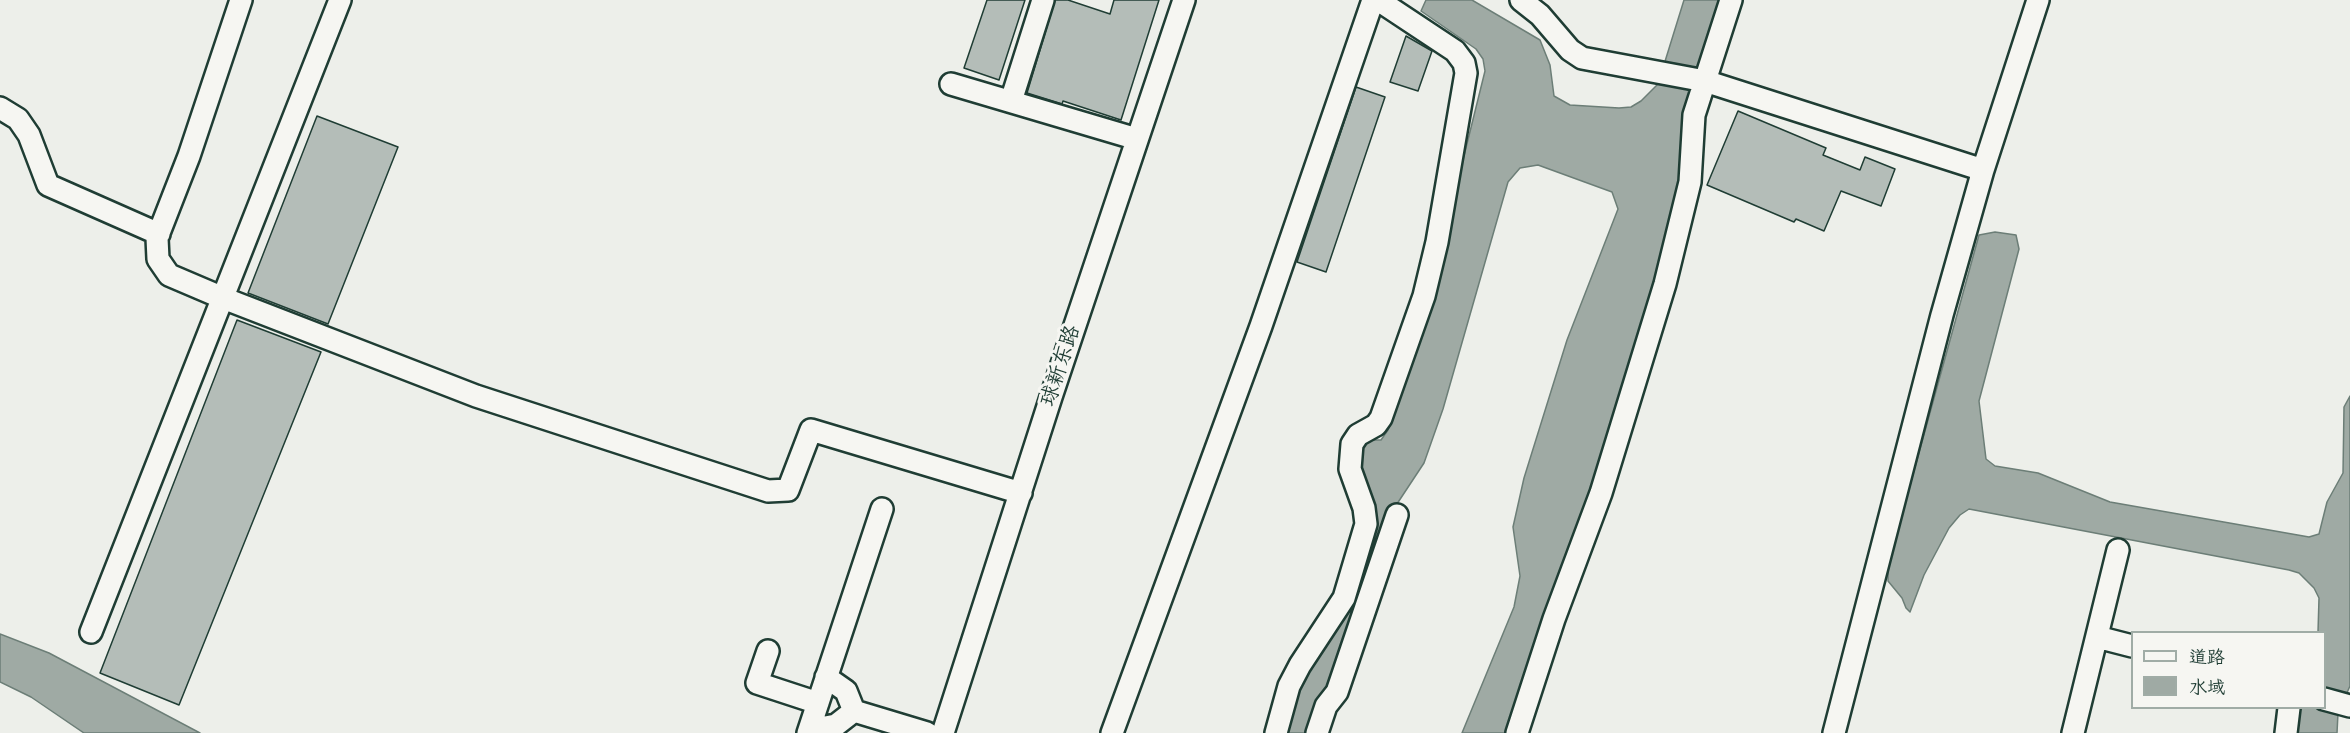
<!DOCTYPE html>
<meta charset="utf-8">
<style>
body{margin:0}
#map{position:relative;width:2350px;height:733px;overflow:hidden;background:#edefea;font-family:"Balsamiq Sans","LXGW WenKai TC",sans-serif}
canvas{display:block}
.legend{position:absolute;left:2131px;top:631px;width:195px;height:78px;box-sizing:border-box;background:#f6f6f2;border:2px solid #a0aca6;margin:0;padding:8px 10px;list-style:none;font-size:18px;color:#1f3d34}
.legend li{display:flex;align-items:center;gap:12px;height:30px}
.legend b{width:30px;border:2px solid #a0aca6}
</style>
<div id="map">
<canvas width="2350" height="733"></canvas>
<ul class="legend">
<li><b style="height:8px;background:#f6f6f2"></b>道路</li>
<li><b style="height:16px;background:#9faaa4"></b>水域</li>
</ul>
</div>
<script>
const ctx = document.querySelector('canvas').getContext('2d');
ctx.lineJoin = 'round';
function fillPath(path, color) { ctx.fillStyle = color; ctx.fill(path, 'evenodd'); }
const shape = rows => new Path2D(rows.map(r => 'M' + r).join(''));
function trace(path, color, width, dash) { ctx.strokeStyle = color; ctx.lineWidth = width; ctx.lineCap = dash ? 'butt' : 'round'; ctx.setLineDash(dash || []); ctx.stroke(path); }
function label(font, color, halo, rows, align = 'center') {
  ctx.font = font + ' "Balsamiq Sans","LXGW WenKai TC",sans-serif'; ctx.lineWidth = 6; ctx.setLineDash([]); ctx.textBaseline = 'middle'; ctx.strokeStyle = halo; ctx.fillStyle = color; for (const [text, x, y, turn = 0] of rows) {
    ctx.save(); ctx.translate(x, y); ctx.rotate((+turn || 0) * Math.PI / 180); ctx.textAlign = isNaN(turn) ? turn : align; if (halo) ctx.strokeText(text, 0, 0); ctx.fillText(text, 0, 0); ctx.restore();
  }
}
const water = shape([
 [1426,0,1472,0,1540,40,1550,65,1554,96,1570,105,1619,108,1631,107,1641,101,1658,84,1684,0,1723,0,1682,162,1672,217,1587,513,1508,733,1462,733,1514,607,1520,576,1513,527,1524,478,1567,340,1618,209,1612,192,1538,165,1520,168,1508,182,1443,409,1424,463,1389,516,1342,657,1309,733,1285,733,1290,701,1373,522,1359,469,1363,440,1381,440,1388,430,1437,288,1459,176,1485,71,1483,59,1476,49,1421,11,1426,0],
 [1995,232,2016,235,2019,249,1979,401,1986,459,1995,466,2038,473,2110,502,2309,537,2319,534,2327,502,2343,473,2344,407,2350,396,2350,686,2338,713,2337,733,2295,733,2300,708,2324,708,2324,632,2318,632,2319,598,2314,588,2299,573,2289,570,1969,509,1960,515,1949,528,1924,575,1910,612,1906,608,1902,598,1888,581,1888,565,1979,235,1995,232],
 [0,634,49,653,200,733,84,733,31,697,0,682,0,634]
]);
fillPath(water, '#9faaa4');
trace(water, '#6c7e77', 1.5);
const building = shape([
 [987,0,1025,0,999,80,964,68,987,0],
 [1055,0,1068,0,1110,14,1114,0,1159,0,1121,120,1063,101,1062,104,1027,93,1055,0],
 [1406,36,1432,51,1418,91,1390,82,1406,36],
 [1356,87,1385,97,1326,272,1297,262,1356,87],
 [1738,111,1826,148,1823,155,1860,170,1865,157,1895,169,1881,206,1841,191,1824,231,1796,219,1794,222,1707,185,1738,111],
 [317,116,398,147,328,324,248,293,317,116],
 [237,320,321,352,179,705,100,673,237,320]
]);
fillPath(building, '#b4bdb8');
trace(building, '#1f3d34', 1.5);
const minor = shape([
 [241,0,189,156,157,238,158,259,169,275,223,298,476,396,768,491,788,490,811,430,1021,493],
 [1521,0,1540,15,1570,50,1582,58,1705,81,1983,170],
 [951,84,1137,139],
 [1011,101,1043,0],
 [0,108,18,119,29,135,48,185,159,234],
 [91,632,340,0],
 [2097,637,2132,646],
 [768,651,757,683,818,703],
 [826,677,846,691,854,711],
 [2324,699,2350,706],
 [854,711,927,733],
 [810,727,820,728,836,725,854,711],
 [808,733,882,509],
 [943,733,1051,397,1184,0],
 [1112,733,1261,326,1373,0],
 [1276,733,1289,686,1300,665,1344,598,1366,524,1364,508,1350,469,1352,444,1358,435,1376,425,1381,418,1424,296,1437,242,1466,73,1464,63,1455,51,1378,0],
 [1317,733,1326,706,1337,692,1397,515],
 [1517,733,1554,619,1601,493,1665,284,1690,182,1694,115,1731,0],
 [1834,733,1942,315,1983,170,2038,0],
 [2073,733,2118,550],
 [2286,733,2289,708]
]);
trace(minor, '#1f3d34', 26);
trace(minor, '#f6f6f2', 21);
label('21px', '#1f3d34', '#f6f6f2', [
 ["球新东路",1061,366,-72]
]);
</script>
